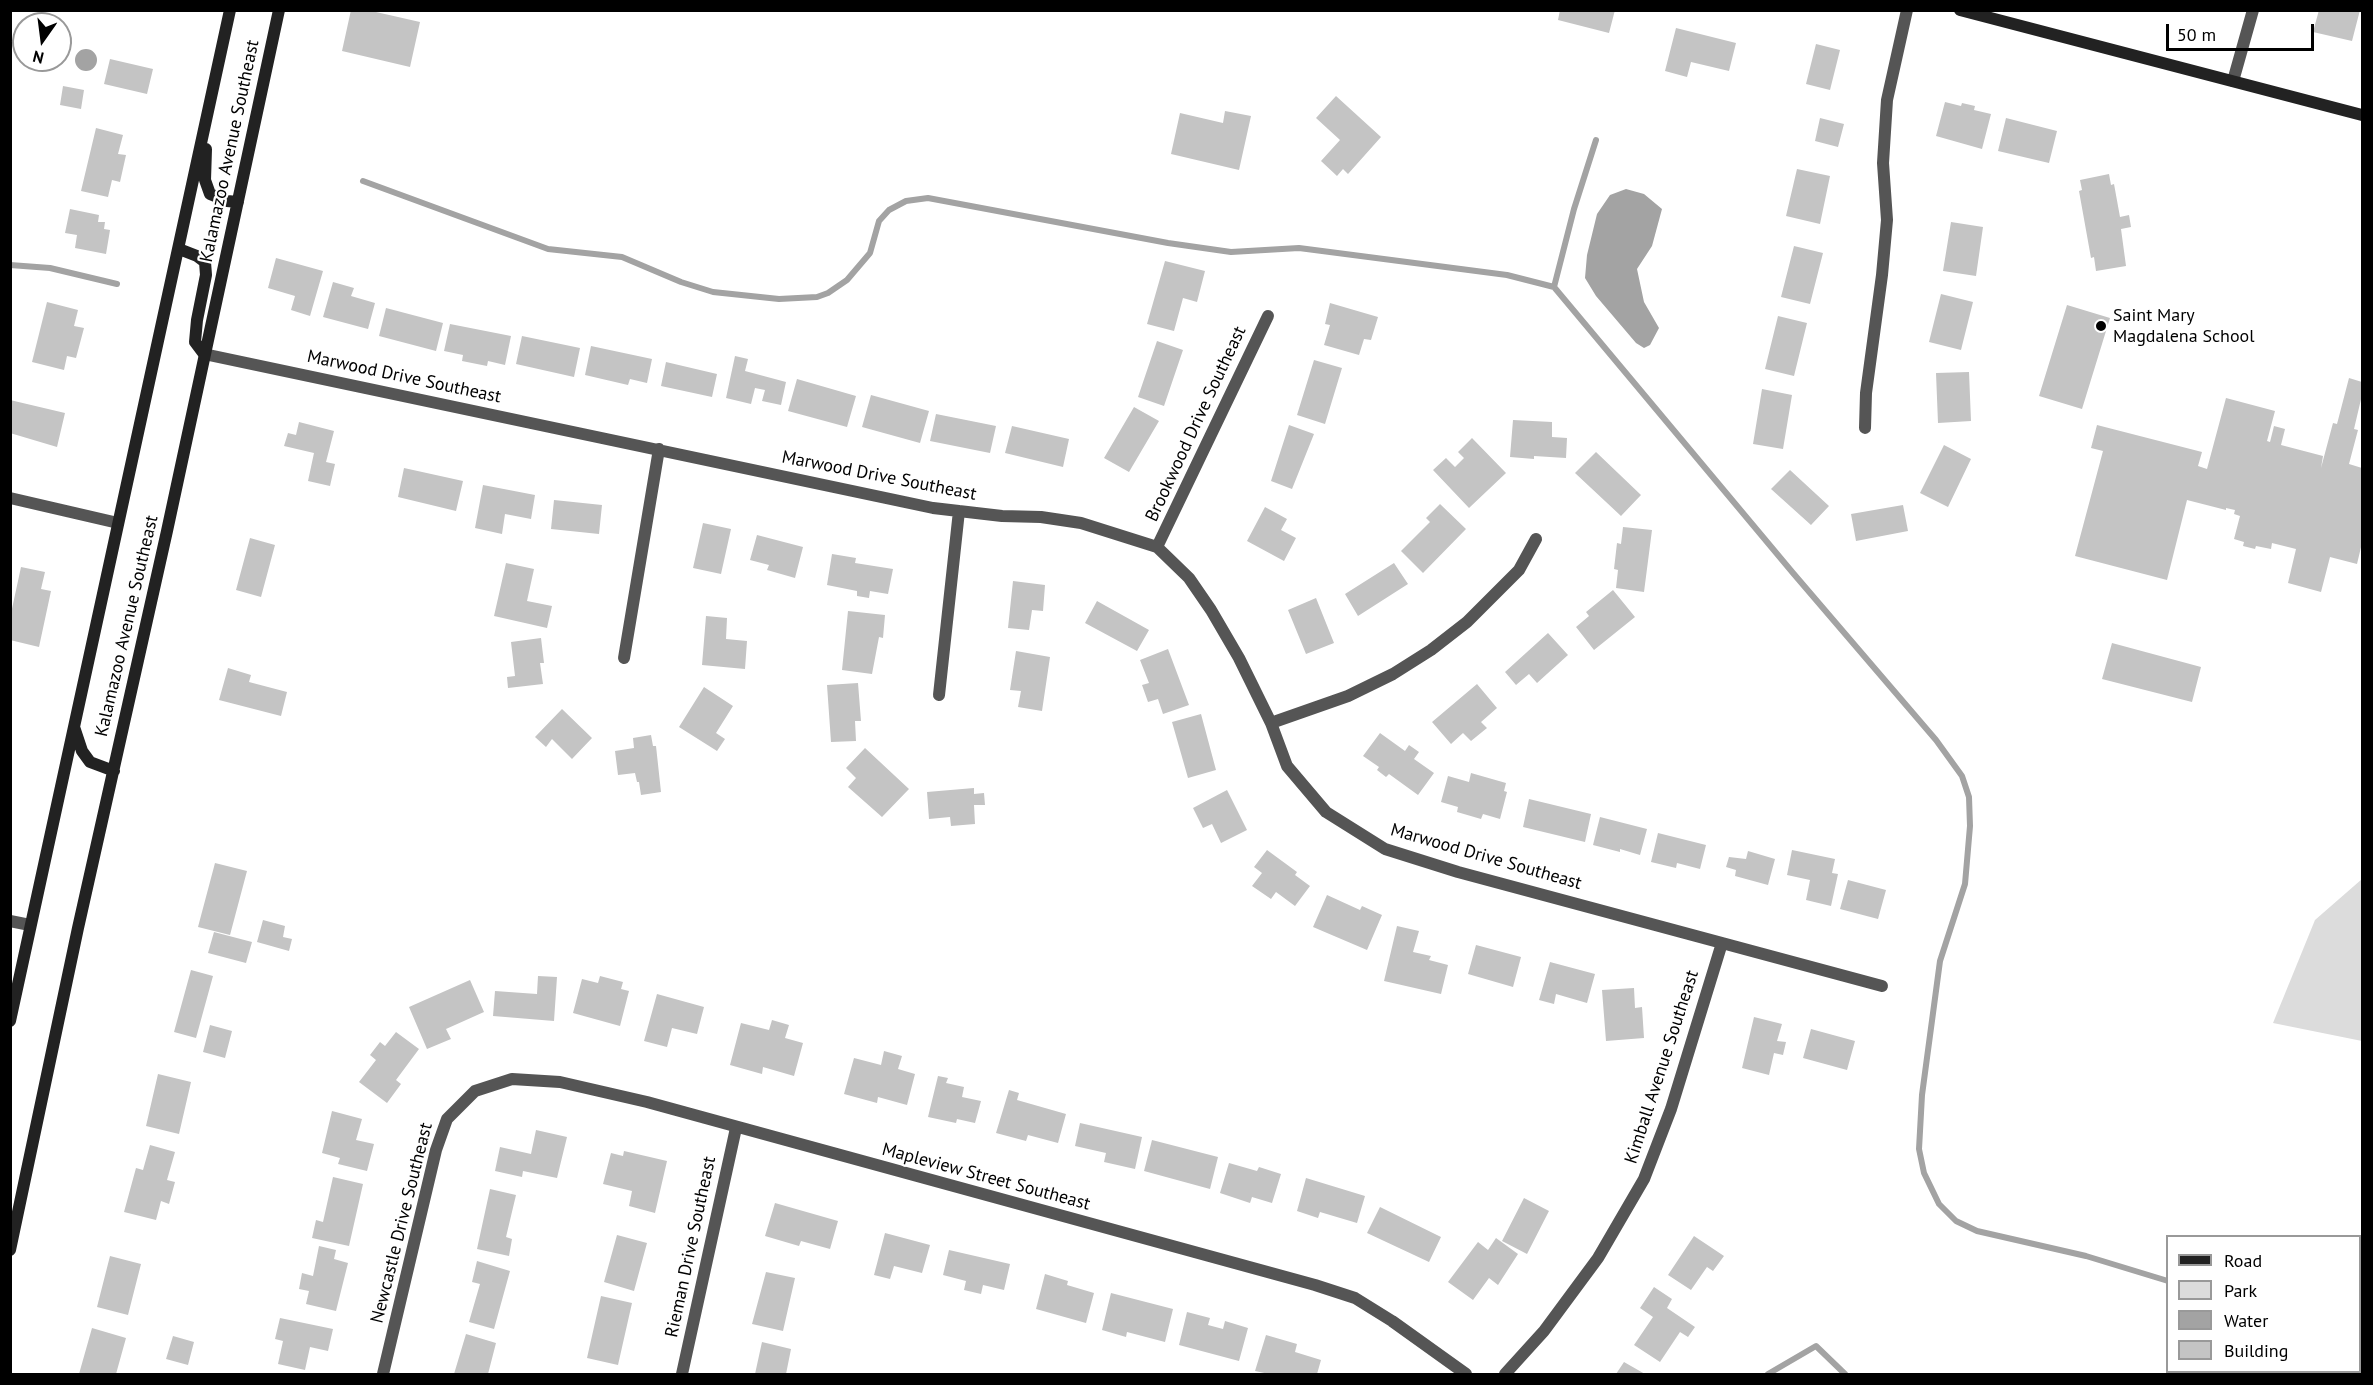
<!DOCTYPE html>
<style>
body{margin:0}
#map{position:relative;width:2373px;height:1385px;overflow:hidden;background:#fff;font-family:"PT Sans",sans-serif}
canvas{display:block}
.frame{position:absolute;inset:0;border:12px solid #000;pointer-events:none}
.legend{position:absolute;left:2166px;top:1235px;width:195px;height:138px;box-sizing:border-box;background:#fff;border:2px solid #999;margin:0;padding:8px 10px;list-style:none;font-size:18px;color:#000}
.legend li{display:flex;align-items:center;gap:12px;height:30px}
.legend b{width:30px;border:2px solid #999}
.north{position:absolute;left:12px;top:12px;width:60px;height:60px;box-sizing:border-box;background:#fff;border:2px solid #999;border-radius:50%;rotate:194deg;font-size:16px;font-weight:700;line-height:24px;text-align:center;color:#000}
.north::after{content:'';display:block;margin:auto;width:21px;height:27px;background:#000;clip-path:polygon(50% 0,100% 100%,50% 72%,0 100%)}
.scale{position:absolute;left:2166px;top:24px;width:148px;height:27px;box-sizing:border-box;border:3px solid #000;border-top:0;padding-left:8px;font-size:18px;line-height:21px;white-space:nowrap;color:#000;-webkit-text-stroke:4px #fff;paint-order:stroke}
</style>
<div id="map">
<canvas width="2373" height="1385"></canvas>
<div class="frame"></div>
<ul class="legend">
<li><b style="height:8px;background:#222"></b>Road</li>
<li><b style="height:16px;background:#dcdcdc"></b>Park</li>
<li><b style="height:16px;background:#a3a3a3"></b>Water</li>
<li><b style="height:16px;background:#c4c4c4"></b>Building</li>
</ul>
<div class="north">N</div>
<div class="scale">50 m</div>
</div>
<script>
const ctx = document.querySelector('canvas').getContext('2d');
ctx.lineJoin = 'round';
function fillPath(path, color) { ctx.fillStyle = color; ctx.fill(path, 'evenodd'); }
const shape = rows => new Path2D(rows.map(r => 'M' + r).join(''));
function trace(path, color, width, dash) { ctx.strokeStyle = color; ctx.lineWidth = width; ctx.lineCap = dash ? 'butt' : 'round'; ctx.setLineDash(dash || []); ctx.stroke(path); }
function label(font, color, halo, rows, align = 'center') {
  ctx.font = font + ' "PT Sans",sans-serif'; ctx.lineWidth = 4.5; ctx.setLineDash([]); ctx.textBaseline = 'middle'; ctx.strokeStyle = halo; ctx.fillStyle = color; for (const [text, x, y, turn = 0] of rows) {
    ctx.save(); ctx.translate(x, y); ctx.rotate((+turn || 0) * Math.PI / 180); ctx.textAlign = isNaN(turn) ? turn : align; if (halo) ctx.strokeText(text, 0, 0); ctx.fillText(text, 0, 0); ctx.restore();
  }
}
fillPath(shape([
 [2362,879,2362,1041,2273,1023,2315,920]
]), '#dcdcdc');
fillPath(shape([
 '75 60a11 11 0 1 1 22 0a11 11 0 1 1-22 0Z',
 [1626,189,1644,194,1662,209,1652,246,1637,269,1644,302,1659,328,1650,345,1644,348,1636,343,1596,296,1585,278,1587,255,1597,214,1610,195]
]), '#a3a3a3');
trace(shape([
 [363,181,548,249,622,257,681,282,713,292,779,299,817,297,828,293,847,280,870,253,879,221,889,210,906,201,928,198,1168,243,1231,252,1299,248,1507,275,1554,287,1793,573,1936,740,1962,776,1969,797,1970,826,1965,884,1940,961,1922,1095,1919,1149,1924,1173,1939,1204,1956,1221,1977,1231,2086,1256,2168,1281],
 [10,265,50,268,117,284],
 [1554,287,1574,209,1596,140],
 [2360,1333,2362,1334],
 [2360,1345,2362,1341],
 [1768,1374,1816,1346,1845,1374],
 [2339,1374,2341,1372]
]), '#a3a3a3', 6);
fillPath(shape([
 [351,10,376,10,376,12,420,22,410,67,342,51],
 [1560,10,1615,10,1609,33,1558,20],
 [2319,10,2360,10,2352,41,2313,32],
 [1676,28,1736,43,1729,71,1691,62,1687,77,1665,71],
 [1816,44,1840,50,1830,90,1806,84],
 [110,59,153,69,147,94,104,84],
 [63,86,84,90,81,109,60,105],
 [1336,96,1381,137,1348,174,1343,169,1337,176,1321,161,1340,140,1316,118],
 [1945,102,1961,106,1962,103,1975,106,1974,110,1991,114,1982,149,1936,136],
 [1225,111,1251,116,1239,170,1171,154,1180,113,1223,123],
 [1820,118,1844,124,1838,147,1815,141],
 [2006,118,2057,131,2049,163,1998,151],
 [96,128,123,135,118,154,126,155,120,182,112,180,108,197,81,191],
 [1797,169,1830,176,1820,224,1786,216],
 [2109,174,2111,185,2114,184,2120,217,2129,215,2131,227,2121,229,2126,266,2096,271,2094,257,2091,258,2079,191,2082,190,2080,180],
 [70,209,99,215,98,222,105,222,104,229,110,230,106,254,75,248,77,235,65,233],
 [1951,222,1983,227,1976,276,1943,271],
 [1794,246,1823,253,1810,304,1781,297],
 [276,258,323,271,310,316,291,310,295,296,268,288],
 [1165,261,1205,271,1197,302,1183,298,1174,331,1147,324],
 [333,282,354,288,351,296,375,303,368,329,323,317],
 [1941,294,1973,302,1961,350,1929,342],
 [47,302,78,310,74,326,84,328,76,358,67,356,64,370,32,362],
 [1330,303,1378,317,1371,340,1364,339,1359,355,1324,345,1330,325,1325,324],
 [2067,305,2110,318,2082,409,2039,396],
 [386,308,443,323,436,351,379,336],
 [1778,316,1807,323,1794,376,1765,369],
 [450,324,511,336,505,365,488,361,487,366,462,361,463,355,444,351],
 [522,336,580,348,574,377,516,364],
 [1157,341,1183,350,1164,406,1138,397],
 [591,346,652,359,647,383,630,379,628,385,585,375],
 [735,356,748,359,745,371,786,382,781,405,762,401,765,390,755,388,751,404,726,398],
 [1314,360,1342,368,1325,424,1297,415],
 [666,362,717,374,712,397,661,386],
 [1969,372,1971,421,1938,423,1936,373],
 [2349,378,2362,382,2362,395,2354,429,2358,430,2349,464,2362,468,2362,543,2357,564,2330,557,2321,592,2288,583,2296,549,2272,543,2271,549,2256,546,2255,549,2243,546,2244,542,2234,539,2240,516,2234,514,2235,510,2226,508,2226,510,2187,500,2167,580,2075,556,2103,451,2091,448,2097,425,2202,452,2198,466,2207,469,2226,398,2275,411,2267,441,2270,442,2274,426,2285,429,2281,445,2323,456,2321,468,2333,423,2337,424],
 [797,379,856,396,847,427,788,411],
 [1762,389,1792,395,1783,449,1753,444],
 [871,395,929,411,920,443,862,427],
 [10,400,65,413,57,447,10,433],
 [1134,407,1159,421,1129,472,1104,458],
 [936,414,996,426,990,453,930,441],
 [1513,420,1552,422,1552,437,1567,438,1566,458,1534,456,1534,459,1510,457],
 [299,422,334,431,326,462,335,464,330,486,308,481,314,453,284,446,288,433,296,435],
 [1289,425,1314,434,1292,489,1271,481],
 [1012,426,1069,439,1063,467,1005,453],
 [1472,438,1506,473,1469,508,1433,470,1446,458,1455,467,1464,458,1458,452],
 [1944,445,1971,459,1948,507,1920,493],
 [1596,452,1641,495,1621,516,1575,473],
 [404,468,463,481,456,511,398,497],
 [1790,470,1829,506,1811,525,1771,489],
 [483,485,535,495,531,519,505,514,502,534,475,528],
 [554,500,602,505,599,534,551,529],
 [1440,504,1466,529,1423,573,1401,551,1430,522,1426,518],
 [1903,505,1908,531,1856,541,1851,514],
 [1265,507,1287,519,1281,530,1296,538,1284,561,1247,541],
 [703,523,731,529,721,574,693,568],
 [1623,527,1652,530,1644,592,1616,588,1618,570,1614,569,1617,543,1621,544],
 [757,535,803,547,795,578,767,570,769,565,750,560],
 [250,538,275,545,261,597,236,590],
 [832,554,856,558,855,563,893,569,888,594,870,591,869,598,857,596,857,591,827,585],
 [506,563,534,569,527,601,552,606,547,628,494,616],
 [1394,563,1408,584,1358,616,1345,594],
 [21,567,45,572,41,589,51,591,39,647,10,640,10,618],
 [1013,581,1045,585,1043,611,1032,610,1029,630,1008,628],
 [1613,590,1635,617,1594,650,1576,627,1589,616,1586,612],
 [1316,598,1334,643,1306,654,1288,610],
 [1097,601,1149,630,1137,651,1085,623],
 [848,611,885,615,883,638,879,637,872,674,842,670],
 [706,616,727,618,726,639,747,641,745,669,702,665],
 [1548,633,1568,655,1537,683,1529,674,1516,685,1505,672],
 [541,638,544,663,540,663,543,684,508,688,507,677,515,676,511,642],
 [2112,643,2201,667,2192,702,2102,679],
 [1168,649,1189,705,1163,714,1158,699,1148,702,1142,685,1149,683,1140,660],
 [1016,651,1050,657,1042,711,1018,707,1021,691,1010,690],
 [228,668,251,675,249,682,287,692,281,716,219,700],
 [858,683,861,721,855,721,856,741,831,742,827,685],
 [1477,684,1497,708,1481,722,1487,728,1471,741,1463,733,1451,744,1432,722],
 [704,687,733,706,716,733,725,739,717,751,679,727],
 [562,709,592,738,572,759,552,739,546,747,535,737],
 [1201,714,1216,770,1188,778,1172,722],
 [1380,733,1405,751,1409,745,1419,752,1414,759,1434,773,1418,795,1389,774,1386,777,1377,770,1379,767,1363,756],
 [651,735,653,746,656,746,661,792,641,795,639,782,637,782,635,773,618,775,615,751,634,748,633,738],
 [865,748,909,789,882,817,848,787,856,778,846,768],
 [1471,773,1506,783,1504,791,1507,792,1500,819,1483,814,1481,819,1457,812,1458,807,1441,802,1448,776,1469,782],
 [974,788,974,794,984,793,985,805,974,805,975,824,951,826,950,817,929,819,927,792],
 [1227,790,1247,830,1221,843,1212,824,1203,828,1193,808],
 [1529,799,1591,814,1585,842,1523,827],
 [1600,817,1647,829,1640,855,1620,849,1620,852,1593,845],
 [1658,833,1706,845,1700,869,1677,863,1676,868,1651,862],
 [1267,850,1297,872,1295,875,1310,886,1295,906,1276,892,1271,899,1252,886,1262,873,1254,867],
 [1792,850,1835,859,1832,873,1838,874,1831,906,1806,900,1810,880,1787,875],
 [1748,851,1775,859,1768,885,1735,876,1736,870,1726,867,1729,857,1746,859],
 [215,863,247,871,230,935,198,927],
 [1848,880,1886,890,1878,919,1840,909],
 [1327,895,1360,910,1362,906,1382,915,1367,950,1313,927],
 [263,920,285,926,283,937,292,939,289,951,257,942],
 [1397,926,1419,931,1413,952,1431,956,1429,960,1448,965,1441,994,1384,981],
 [214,932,252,942,246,963,208,953],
 [1476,945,1521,957,1513,987,1468,974],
 [1550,962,1595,974,1587,1003,1556,994,1554,1004,1539,1000],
 [191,970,213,976,196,1038,174,1032],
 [538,976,557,977,554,1021,493,1016,495,991,537,994],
 [600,976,623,982,621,989,629,991,620,1026,573,1013,582,979,598,983],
 [470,980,484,1012,446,1029,451,1039,427,1049,409,1007],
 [1634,988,1635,1008,1642,1007,1644,1038,1606,1041,1602,990],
 [657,994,704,1007,697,1034,672,1028,667,1047,644,1041],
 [1754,1017,1782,1024,1777,1041,1786,1042,1783,1055,1774,1053,1769,1075,1742,1068],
 [772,1020,789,1025,785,1038,803,1043,794,1076,763,1067,762,1074,730,1065,741,1023,769,1030],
 [210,1025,232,1031,225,1058,203,1052],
 [1811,1029,1855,1041,1847,1070,1803,1058],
 [396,1032,419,1049,396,1080,401,1084,387,1103,359,1082,376,1060,370,1055,380,1042,385,1046],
 [884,1051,902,1056,898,1069,915,1074,907,1105,878,1097,877,1103,844,1094,854,1058,881,1065],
 [158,1074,191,1082,179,1134,146,1126],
 [938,1076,948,1078,946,1083,964,1087,962,1097,981,1101,975,1123,957,1119,956,1123,928,1117],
 [1009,1090,1019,1093,1017,1100,1066,1114,1058,1143,1028,1135,1026,1141,996,1133],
 [332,1111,362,1119,356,1140,374,1144,367,1171,338,1164,340,1158,322,1153],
 [1080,1123,1142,1137,1135,1169,1104,1162,1106,1153,1075,1146],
 [536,1130,567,1137,557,1178,523,1171,522,1177,495,1171,500,1147,531,1154],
 [1152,1140,1218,1157,1210,1189,1144,1171],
 [150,1145,175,1152,167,1180,175,1182,169,1204,161,1201,156,1220,124,1212,136,1168,143,1170],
 [624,1151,667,1161,655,1213,629,1206,632,1191,603,1184,611,1153,623,1156],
 [1229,1163,1257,1171,1259,1167,1281,1174,1272,1203,1252,1197,1250,1203,1220,1193],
 [333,1177,363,1184,349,1246,312,1238,316,1220,323,1222],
 [1306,1178,1365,1196,1357,1223,1320,1212,1318,1218,1297,1211],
 [490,1189,516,1195,506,1237,512,1239,509,1256,477,1249],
 [1524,1198,1549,1211,1527,1254,1502,1241],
 [775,1203,838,1221,830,1249,801,1241,799,1246,765,1236],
 [1380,1207,1441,1237,1429,1262,1367,1233],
 [885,1233,930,1245,922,1273,894,1266,890,1279,874,1275],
 [617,1235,647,1243,634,1291,604,1282],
 [1694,1236,1724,1256,1713,1271,1707,1267,1691,1290,1668,1275],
 [1496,1238,1518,1254,1498,1285,1489,1278,1473,1300,1448,1282,1478,1242,1488,1250],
 [319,1246,336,1250,334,1259,348,1263,336,1311,306,1304,309,1291,299,1289,302,1273,313,1276],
 [949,1250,1010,1264,1004,1290,983,1285,981,1294,964,1290,966,1281,943,1275],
 [110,1256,141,1264,128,1315,97,1307],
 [477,1261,510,1271,494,1329,469,1322,480,1284,472,1282],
 [766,1272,795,1278,783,1331,752,1324],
 [1045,1274,1068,1281,1067,1285,1094,1293,1086,1323,1036,1309],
 [1654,1287,1672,1299,1667,1308,1695,1327,1688,1337,1680,1332,1660,1362,1634,1345,1653,1317,1640,1308],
 [1111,1293,1173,1309,1165,1342,1127,1332,1126,1337,1102,1330],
 [601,1296,632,1303,618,1365,587,1358],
 [1187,1312,1210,1318,1208,1325,1223,1329,1225,1321,1248,1328,1239,1361,1179,1345],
 [280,1318,333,1329,328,1351,310,1347,305,1370,278,1364,283,1341,275,1339],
 [92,1328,126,1338,116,1374,79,1374],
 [466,1334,496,1343,488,1374,454,1374],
 [1266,1335,1297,1344,1295,1352,1321,1360,1317,1374,1269,1374,1255,1371],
 [173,1336,194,1342,188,1365,166,1359],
 [762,1342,791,1349,786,1374,755,1374],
 [1624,1362,1645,1374,1616,1374]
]), '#c4c4c4');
trace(shape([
 [2233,81,2253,10],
 [204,354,933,508,1002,516,1041,517,1081,523,1157,547,1189,578,1211,610,1239,658,1271,723,1287,766,1326,812,1385,849,1458,872,1882,986],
 [1865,428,1866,393,1882,275,1887,220,1883,163,1887,100,1907,10],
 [10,498,118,523],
 [1157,547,1268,316],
 [624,658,659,449],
 [939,695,959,511],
 [1271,723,1348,696,1393,674,1431,650,1467,622,1519,570,1536,539],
 [10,921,30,925],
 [383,1374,436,1150,447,1119,475,1091,512,1079,560,1082,647,1102,1315,1285,1355,1298,1392,1321,1466,1374],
 [682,1374,736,1128],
 [1505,1374,1544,1331,1598,1258,1644,1179,1671,1109,1722,943]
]), '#555', 12);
trace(shape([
 [1960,10,2362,115],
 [206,149,205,180,210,194,227,201,238,202],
 [179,249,197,256,205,262,206,275,197,320,195,342,204,354],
 [74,727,82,751,90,762,114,771],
 [10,1021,230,10],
 [10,1250,78,928,167,531,279,10]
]), '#222', 12);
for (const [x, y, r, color] of [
 [2101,326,6,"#000"]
]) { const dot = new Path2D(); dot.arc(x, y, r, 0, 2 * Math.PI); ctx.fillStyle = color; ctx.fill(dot); trace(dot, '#fff', 2); }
label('18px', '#000', '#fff', [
 ["Kalamazoo Avenue Southeast",230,151,-78],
 ["Marwood Drive Southeast",404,377,12],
 ["Brookwood Drive Southeast",1196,424,-65],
 ["Marwood Drive Southeast",879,476,11],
 ["Kalamazoo Avenue Southeast",127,626,-77],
 ["Marwood Drive Southeast",1486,857,16],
 ["Kimball Avenue Southeast",1662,1067,-72],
 ["Mapleview Street Southeast",986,1177,15],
 ["Newcastle Drive Southeast",402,1223,-76],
 ["Rieman Drive Southeast",691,1247,-78]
]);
label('18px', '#000', '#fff', [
 ["Saint Mary",2113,316],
 ["Magdalena School",2113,337]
], 'left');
</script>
